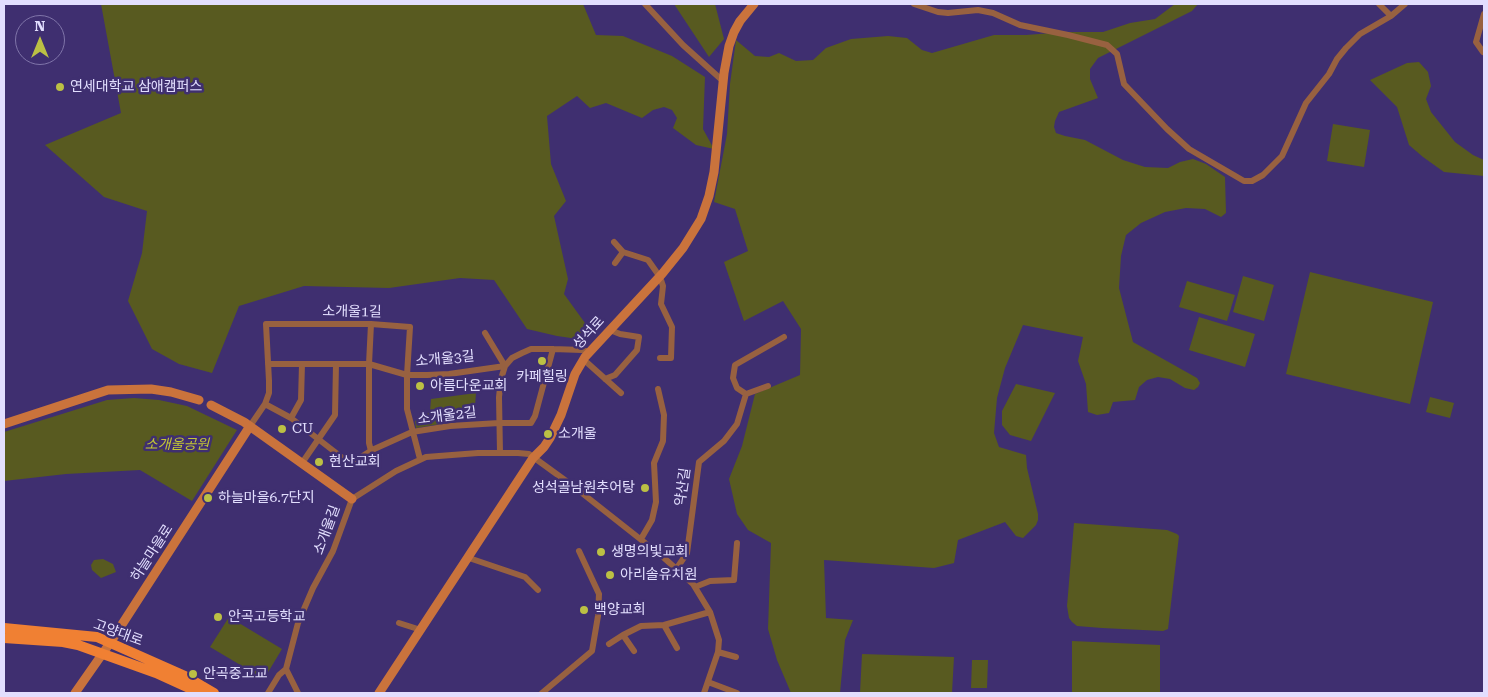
<!DOCTYPE html>
<meta charset="utf-8">
<style>
body{margin:0}
#map{position:relative;width:1488px;height:697px;overflow:hidden;background:#3f2f70;font-family:"Roboto Serif",serif}
canvas{display:block}
.frame{position:absolute;inset:0;border:5px solid #e2defe;pointer-events:none}
.north{position:absolute;left:15px;top:15px;width:50px;height:50px;box-sizing:border-box;background:#3f2f70;border:1px solid #8075a9;border-radius:50%;rotate:0deg;font-size:14px;font-weight:700;line-height:20px;text-align:center;color:#e2defe}
.north::after{content:'';display:block;margin:auto;width:18px;height:22px;background:#bcc044;clip-path:polygon(50% 0,100% 100%,50% 72%,0 100%)}
</style>
<div id="map">
<canvas width="1488" height="697"></canvas>
<div class="frame"></div>
<div class="north">N</div>
</div>
<script>
const ctx = document.querySelector('canvas').getContext('2d');
ctx.lineJoin = 'round';
function fillPath(path, color) { ctx.fillStyle = color; ctx.fill(path, 'evenodd'); }
const shape = rows => new Path2D(rows.map(r => 'M' + r).join(''));
function trace(path, color, width, dash) { ctx.strokeStyle = color; ctx.lineWidth = width; ctx.lineCap = dash ? 'butt' : 'round'; ctx.setLineDash(dash || []); ctx.stroke(path); }
function label(font, color, halo, rows, align = 'center') {
  ctx.font = font + ' "Roboto Serif","Noto Sans KR",serif'; ctx.lineWidth = 5; ctx.setLineDash([]); ctx.textBaseline = 'middle'; ctx.strokeStyle = halo; ctx.fillStyle = color; for (const [text, x, y, turn = 0] of rows) {
    ctx.save(); ctx.translate(x, y); ctx.rotate((+turn || 0) * Math.PI / 180); ctx.textAlign = isNaN(turn) ? turn : align; if (halo) ctx.strokeText(text, 0, 0); ctx.fillText(text, 0, 0); ctx.restore();
  }
}
fillPath(shape([
 [101,4,583,4,596,35,623,36,672,56,705,77,703,129,714,149,696,145,673,128,677,118,672,110,664,107,653,110,642,118,606,103,590,108,577,96,547,116,551,164,566,201,554,216,568,279,564,294,585,323,578,339,557,336,527,329,494,280,460,278,389,288,304,286,239,306,212,373,179,364,152,349,128,301,142,253,147,211,104,197,45,145,121,113],
 [674,4,715,4,724,39,709,57],
 [1175,4,1198,4,1192,11,1098,58,1090,69,1090,79,1098,98,1059,112,1055,121,1054,127,1056,133,1065,136,1085,140,1123,160,1145,167,1168,168,1180,162,1193,159,1206,164,1225,177,1226,213,1221,217,1205,209,1186,208,1165,212,1141,223,1126,235,1121,256,1119,288,1133,342,1197,378,1200,383,1198,387,1194,390,1185,388,1170,379,1158,377,1147,380,1139,387,1135,400,1113,402,1109,413,1097,415,1088,412,1086,384,1078,361,1083,337,1023,325,1005,368,997,398,994,433,999,447,1026,455,1027,468,1038,514,1038,520,1036,525,1023,538,1016,536,1005,522,958,540,954,563,934,568,824,560,826,618,853,620,845,640,840,693,791,693,777,660,768,629,771,543,748,530,737,514,729,479,742,446,755,394,800,375,801,329,783,301,744,321,724,262,748,251,735,209,714,202,727,134,730,84,736,40,755,56,769,57,779,53,796,61,813,60,826,48,851,39,888,36,907,38,922,50,932,53,994,35,1026,35,1065,32,1103,32,1130,23,1155,19],
 [1419,62,1428,72,1431,86,1426,99,1431,112,1455,142,1473,155,1484,160,1484,176,1444,172,1423,157,1409,145,1397,107,1370,80,1407,63],
 [1333,124,1370,130,1364,167,1327,161],
 [1310,272,1433,302,1410,404,1286,374],
 [1243,276,1274,285,1264,321,1233,312],
 [1187,281,1235,295,1227,321,1179,307],
 [1199,317,1255,334,1245,367,1189,350],
 [1016,384,1055,393,1031,441,1010,435,1002,425,1002,411],
 [476,393,475,406,462,407,463,420,416,428,415,421,423,419,430,411,431,399],
 [1430,397,1454,403,1450,418,1426,412],
 [134,398,159,400,187,406,237,430,192,501,140,470,66,474,4,481,4,432,107,400],
 [1074,523,1167,530,1177,534,1179,536,1168,629,1163,631,1102,628,1077,626,1072,622,1069,618,1067,606],
 [103,559,113,564,116,572,101,578,92,570,91,565,94,560],
 [229,617,282,649,264,679,210,647],
 [1072,641,1160,645,1160,693,1072,693],
 [862,654,954,657,952,693,860,693],
 [972,660,988,660,987,688,971,688]
]), '#585a20');
trace(shape([
 [645,4,683,45,723,81],
 [914,4,938,12,948,13,978,10,993,13,1020,25,1068,35,1107,45,1117,54,1124,84,1167,129,1189,149,1244,181,1252,181,1263,175,1282,156,1306,103,1329,74,1337,59,1346,48,1360,34,1391,16,1405,4],
 [1379,4,1391,16],
 [1483,52,1476,42,1484,14],
 [614,242,623,252,648,260,660,277,663,286,661,304,672,327,671,358,660,358],
 [615,263,623,252],
 [485,333,505,366,501,379,499,397,500,453],
 [583,359,621,393],
 [268,364,369,364,407,375,427,375,449,374,505,366,512,358,522,353,531,349,553,349,582,350,589,352],
 [605,379,615,375,637,350,639,337,620,334,610,330],
 [768,386,746,394,737,388,733,378,735,365,784,337],
 [265,404,291,418,344,459,350,461,355,461,372,450,412,432,450,426,499,423,531,423,535,416,553,349],
 [291,418,301,400,302,364],
 [250,426,265,404,269,393,269,381,266,324,371,324,410,327,407,375,407,409,420,459],
 [371,451,369,443,369,364,371,324],
 [302,463,335,415,336,364],
 [641,539,652,520,656,502,654,463,663,441,664,415,658,389],
 [469,558,525,577,538,590],
 [677,568,687,553,699,462,724,441,737,424,746,394],
 [695,587,710,581,734,580,737,543],
 [399,623,421,630],
 [664,625,677,648],
 [623,635,634,651],
 [609,644,623,635,641,626,664,625,710,612],
 [718,652,736,657],
 [708,682,737,693],
 [268,693,279,675,286,669],
 [298,693,286,669,298,623,313,588,333,551,352,499,396,471,426,457,478,453,518,453,529,454,573,486,663,557,693,584,710,612,719,640,718,652,704,693],
 [542,693,592,651,598,616,599,594,579,551]
]), '#986140', 6);
trace(shape([
 [211,405,244,422,352,499],
 [4,424,108,390,151,389,171,392,199,400],
 [75,693,110,643,250,426],
 [379,693,533,458,544,447,550,438,561,415,575,374,585,357,662,274,683,248,701,219,709,196,714,172,724,73,729,46,734,32,740,21,754,4]
]), '#ca733c', 9);
trace(shape([
 [4,628,97,637,185,676,214,693],
 [4,638,63,642,78,645,156,673,200,693]
]), '#f08033', 10);
for (const [x, y, r, color] of [
 [60,87,5,"#bcc044"],
 [542,361,5,"#bcc044"],
 [420,386,5,"#bcc044"],
 [282,429,5,"#bcc044"],
 [548,434,5,"#bcc044"],
 [319,462,5,"#bcc044"],
 [645,488,5,"#bcc044"],
 [208,498,5,"#bcc044"],
 [601,552,5,"#bcc044"],
 [610,575,5,"#bcc044"],
 [584,610,5,"#bcc044"],
 [218,617,5,"#bcc044"],
 [193,674,5,"#bcc044"]
]) { const dot = new Path2D(); dot.arc(x, y, r, 0, 2 * Math.PI); ctx.fillStyle = color; ctx.fill(dot); trace(dot, '#3f2f70', 2); }
label('14px', '#e2defe', '#3f2f70', [
 ["연세대학교 삼애캠퍼스",70,87],
 ["카페힐링",542,377,"center"],
 ["아름다운교회",430,386],
 ["CU",292,429],
 ["소개울",558,434],
 ["현산교회",329,462],
 ["성석골남원추어탕",635,488,"right"],
 ["하늘마을6.7단지",218,498],
 ["생명의빛교회",611,552],
 ["아리솔유치원",620,575],
 ["백양교회",594,610],
 ["안곡고등학교",228,617],
 ["안곡중고교",203,674]
], 'left');
label('14px', '#e2defe', '#3f2f70', [
 ["소개울1길",352,312,1],
 ["성석로",589,333,-48],
 ["소개울3길",445,359,-5],
 ["소개울2길",447,416,-7],
 ["약산길",683,487,-82],
 ["소개울길",327,530,-70],
 ["하늘마을로",152,553,-57],
 ["고양대로",118,633,20]
]);
label('italic 14px', '#c3c734', '#3f2f70', [
 ["소개울공원",177,445]
]);
</script>
